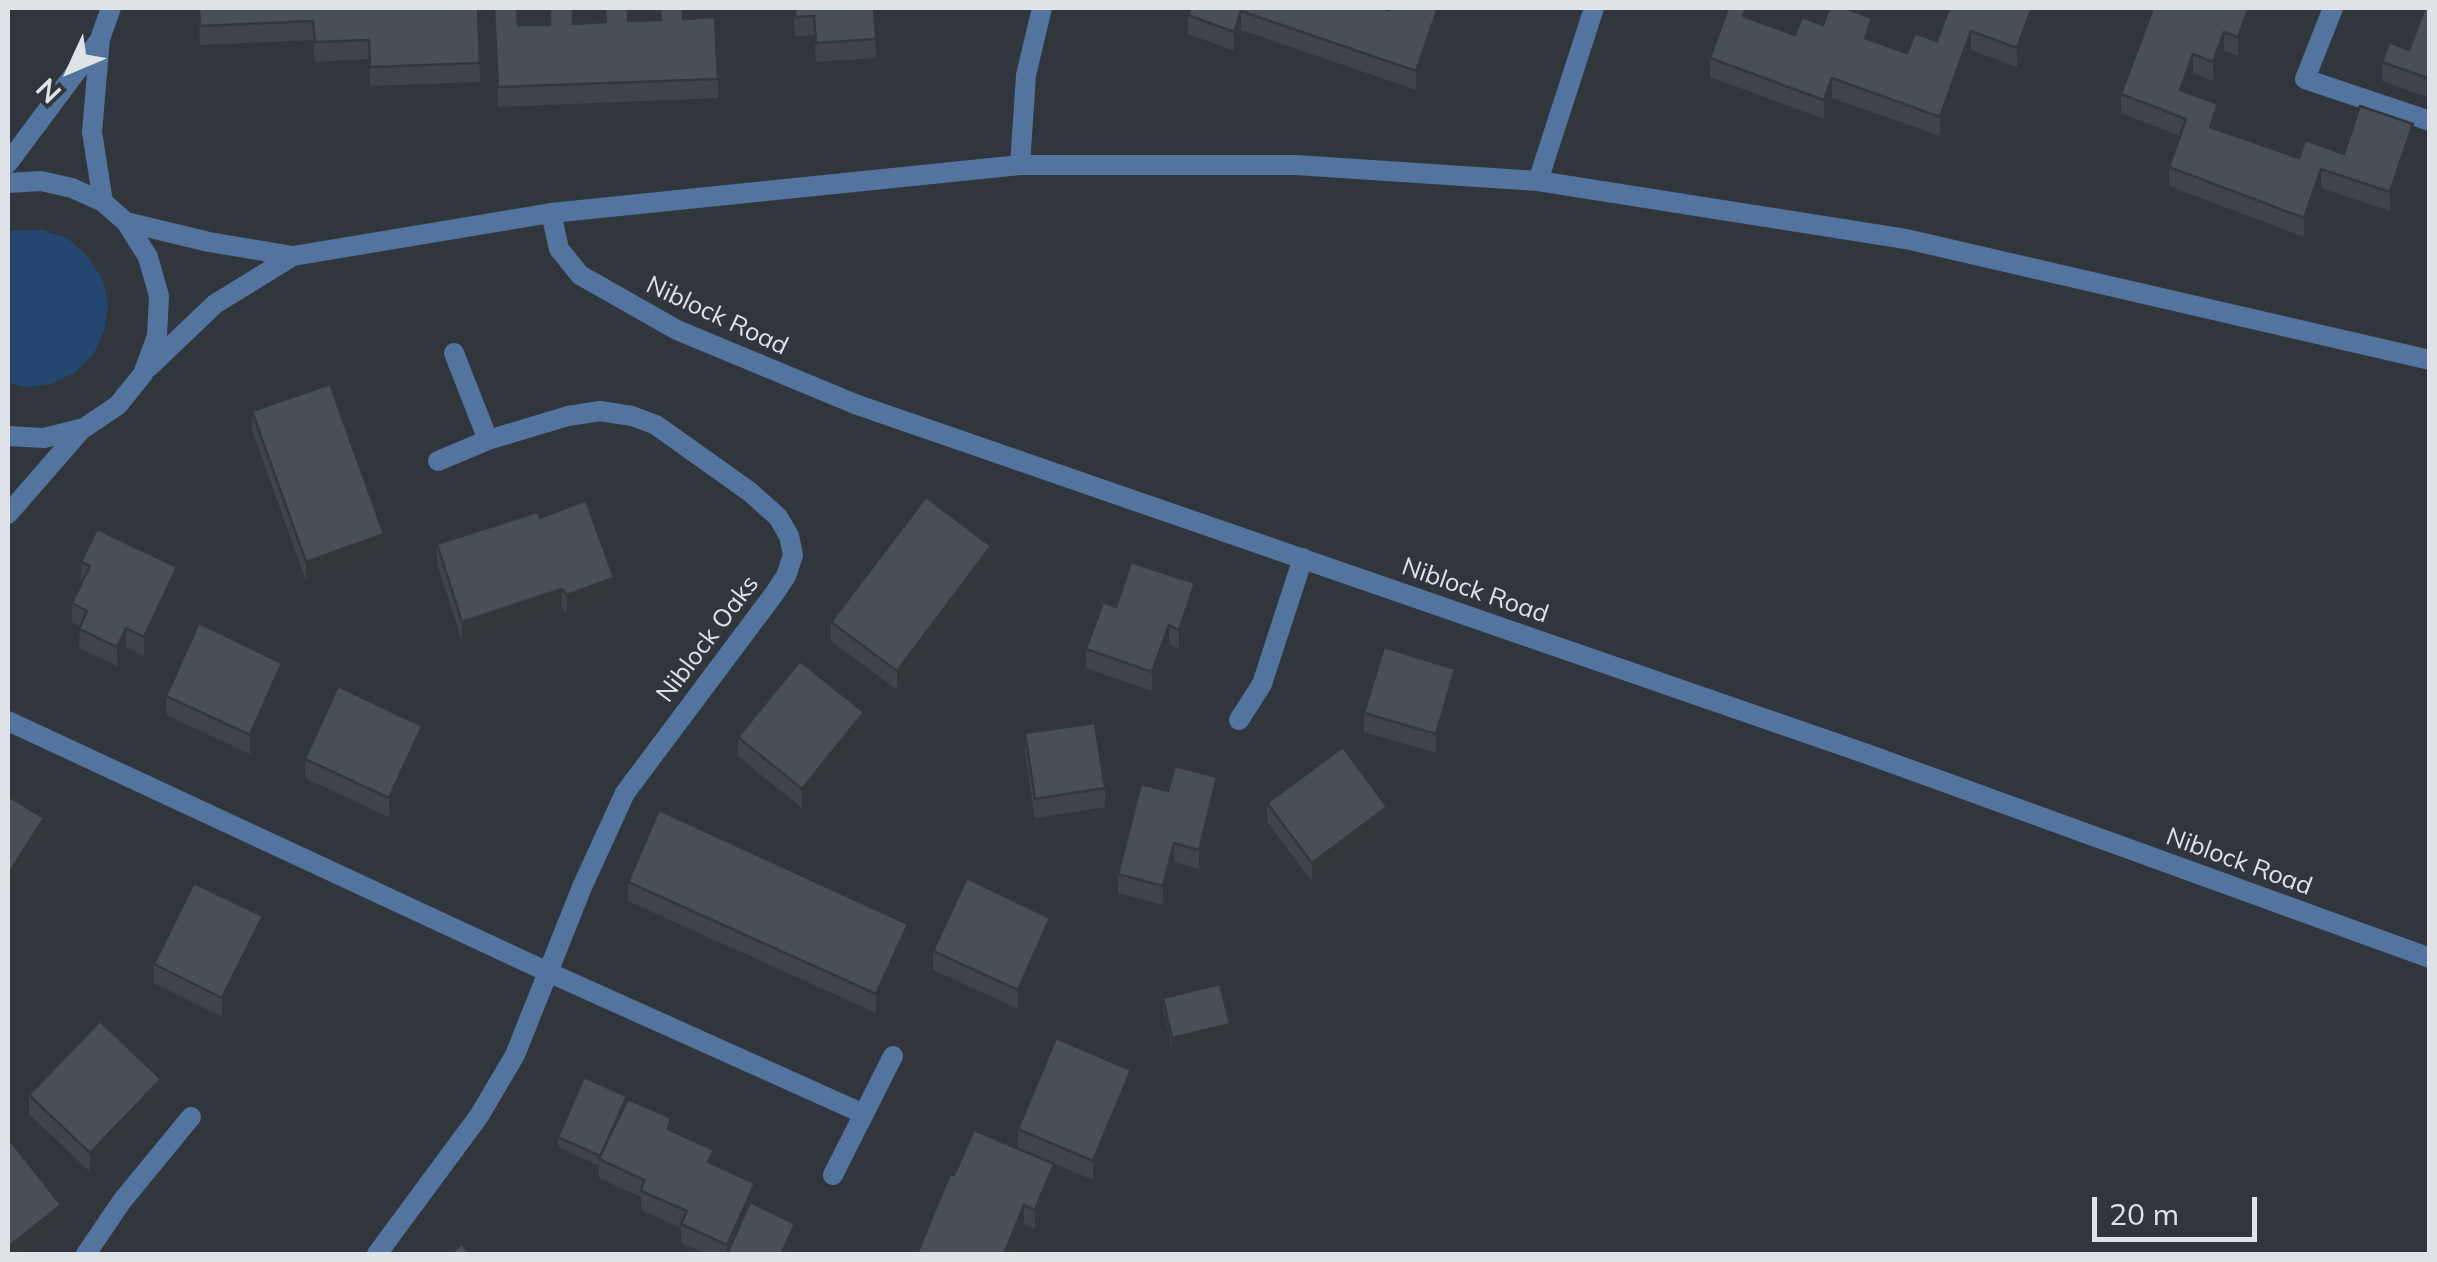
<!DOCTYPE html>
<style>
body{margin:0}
#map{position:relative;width:2437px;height:1262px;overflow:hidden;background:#31363d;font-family:Mulish,sans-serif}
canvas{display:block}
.frame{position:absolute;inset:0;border:10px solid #dfe2e7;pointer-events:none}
.north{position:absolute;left:20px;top:20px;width:100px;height:100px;-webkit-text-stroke:8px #31363d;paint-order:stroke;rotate:226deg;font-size:28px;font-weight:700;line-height:40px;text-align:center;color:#dfe2e7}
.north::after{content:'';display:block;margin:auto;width:35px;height:45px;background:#dfe2e7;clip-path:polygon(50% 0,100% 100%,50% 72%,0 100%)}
.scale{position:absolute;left:2092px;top:1197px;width:165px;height:45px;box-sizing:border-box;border:5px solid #dfe2e7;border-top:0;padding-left:12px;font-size:30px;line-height:35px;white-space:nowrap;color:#dfe2e7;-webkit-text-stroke:8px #31363d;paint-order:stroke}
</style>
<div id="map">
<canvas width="2437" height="1262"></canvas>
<div class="frame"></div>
<div class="north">N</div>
<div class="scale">20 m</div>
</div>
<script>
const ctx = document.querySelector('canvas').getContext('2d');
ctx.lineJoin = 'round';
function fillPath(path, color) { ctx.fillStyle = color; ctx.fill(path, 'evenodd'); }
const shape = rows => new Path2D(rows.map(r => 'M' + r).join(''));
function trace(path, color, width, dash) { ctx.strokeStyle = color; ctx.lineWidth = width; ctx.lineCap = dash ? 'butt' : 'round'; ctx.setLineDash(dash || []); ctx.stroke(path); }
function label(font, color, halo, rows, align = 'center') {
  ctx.font = font + ' Mulish,sans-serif'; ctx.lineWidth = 10; ctx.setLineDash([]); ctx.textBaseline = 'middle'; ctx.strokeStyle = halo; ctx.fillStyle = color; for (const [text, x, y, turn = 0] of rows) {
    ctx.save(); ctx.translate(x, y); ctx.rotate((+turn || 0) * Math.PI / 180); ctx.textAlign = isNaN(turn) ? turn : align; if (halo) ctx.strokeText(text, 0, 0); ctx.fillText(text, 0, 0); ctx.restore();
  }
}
fillPath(shape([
 [15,230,42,230,67,238,87,256,102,278,108,304,104,331,93,355,74,373,50,384,25,387,8,383,8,232]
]), '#244772');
trace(shape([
 [2333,8,2305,79,2430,121],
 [8,163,99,41],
 [1020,165,1026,75,1042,8],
 [1538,181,1594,8],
 [8,183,41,181,72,188,103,202,126,222,148,257,159,296,157,336,143,374,118,405,84,428,44,438,8,436],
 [103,202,92,132,100,39,111,8],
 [551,213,559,249,580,275,677,330,855,404,1867,754,2430,958],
 [126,222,209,242,293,256,551,213,1020,165,1296,165,1538,181,1906,239,2430,360],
 [454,353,488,440],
 [149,367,215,304,293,256],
 [8,514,82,429],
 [1239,720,1262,684,1303,558],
 [8,721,550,973,864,1114],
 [833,1175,893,1056],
 [86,1254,122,1201,191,1117],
 [377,1254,479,1116,515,1055,582,887,625,793,774,594,786,576,793,555,789,536,778,517,750,492,656,425,632,416,600,411,568,416,488,440,438,461]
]), '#52749e', 20);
fillPath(shape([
 [198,8,478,8,480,82,370,86,369,59,315,62,313,40,200,45],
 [605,8,628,21,660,20,660,8,683,19,718,79,718,98,498,107,494,9,518,25,605,22],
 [793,8,874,8,876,58,816,62,814,35,795,36],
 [1191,8,1389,10,1444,8,1416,90,1241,30,1234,51,1188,34,1188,15],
 [1750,8,1749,18,1795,35,1823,25,1872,37,1871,40,1907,53,1937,41,1949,8,2040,8,2017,67,1971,50,1940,136,1832,98,1824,119,1710,77,1710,58],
 [2254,8,2254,12,2238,56,2224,51,2213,81,2193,73,2186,92,2218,123,2216,129,2299,158,2344,154,2413,143,2390,211,2321,188,2304,237,2169,186,2169,167,2180,136,2121,113,2121,94],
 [2430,8,2430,98,2382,81,2382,62,2409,50],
 [252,411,384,553,306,581,252,430],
 [540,518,614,597,567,614,562,608,462,641,437,564,437,544],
 [81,562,177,586,144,656,126,647,117,666,79,648,80,627,72,622,72,603,83,581,81,581],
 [991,565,897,690,831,641,831,622],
 [1195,602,1179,649,1169,644,1152,691,1086,668,1086,649,1116,607],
 [282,682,250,754,166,715,166,696],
 [1455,688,1436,753,1364,732,1364,713],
 [864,731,802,808,738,756,738,737],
 [1025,733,1105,788,1105,807,1035,818,1025,752],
 [422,745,389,817,305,778,305,759],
 [1168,791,1217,796,1199,869,1174,862,1163,905,1118,893,1118,874],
 [1267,803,1387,826,1312,882,1267,822],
 [628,882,908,943,876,1013,628,901],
 [263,936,222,1017,154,983,154,964],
 [1050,937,1018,1009,933,970,933,951],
 [1163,998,1230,1034,1172,1048,1163,1008],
 [1131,1089,1093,1180,1018,1148,1018,1129],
 [29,1095,161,1098,90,1172,29,1114],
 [629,1099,671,1130,714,1165,755,1202,753,1204,795,1234,786,1254,707,1254,681,1243,681,1228,641,1210,641,1197,599,1178,599,1166,558,1147,558,1137],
 [950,1174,1054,1183,1035,1229,1024,1224]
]), '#3f444a');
fillPath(shape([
 [1438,8,1444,8,1416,90,1416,71],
 [1746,8,1750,8,1750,15,1743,35,1743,16],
 [2032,8,2040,8,2017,67,2017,48],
 [2249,8,2254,8,2254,12,2238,56,2238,37],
 [1241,11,1241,30,1234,51,1234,32],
 [1872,18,1872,37,1865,57,1865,38],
 [1971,31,1971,50,1940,136,1940,117],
 [2224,32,2224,51,2213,81,2213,62],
 [2193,54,2193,73,2180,109,2180,90],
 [1832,78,1832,98,1824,119,1824,100],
 [2218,104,2218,123,2210,146,2210,127],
 [2413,124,2413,143,2390,211,2390,192],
 [2321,169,2321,188,2304,237,2304,218],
 [384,534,384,553,306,581,306,562],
 [991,546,991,565,897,690,897,671],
 [177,567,177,586,144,656,144,637],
 [614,578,614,597,567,614,567,595],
 [1195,583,1195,602,1179,649,1179,630],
 [562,589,562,608,462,641,462,622],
 [1169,625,1169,644,1152,691,1152,672],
 [126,628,126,647,117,666,117,647],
 [282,663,282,682,250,754,250,735],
 [1455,669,1455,688,1436,753,1436,734],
 [864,712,864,731,802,808,802,789],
 [422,726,422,745,389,817,389,798],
 [1217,777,1217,796,1199,869,1199,850],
 [1387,807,1387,826,1312,882,1312,863],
 [44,818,44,837,8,894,8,875],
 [1174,843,1174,862,1163,905,1163,886],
 [263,916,263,936,222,1017,222,998],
 [1050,918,1050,937,1018,1009,1018,990],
 [908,924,908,943,876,1013,876,994],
 [1230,1024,1230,1034,1172,1048,1172,1038],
 [1131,1070,1131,1089,1093,1180,1093,1161],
 [161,1079,161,1098,90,1172,90,1153],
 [1054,1164,1054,1183,1035,1229,1035,1210],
 [755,1183,755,1202,731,1254,727,1254,727,1245],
 [61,1205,61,1224,22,1254,8,1254,8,1247],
 [1024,1205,1024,1224,1012,1254,1004,1254],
 [795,1224,795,1234,786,1254,781,1254]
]), '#33373c');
const building = shape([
 [199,8,478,8,480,63,370,67,369,40,315,42,313,21,200,26,199,8],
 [517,8,518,25,550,25,550,8,573,8,573,24,606,22,605,8,628,8,628,21,661,20,660,8,683,8,683,19,715,17,718,79,498,87,494,9,517,8],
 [795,8,874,8,876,39,816,43,814,16,795,17,795,8],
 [1191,8,1382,8,1389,10,1390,8,1438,8,1416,71,1241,11,1234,32,1188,15,1191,8],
 [1728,8,1746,8,1743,16,1795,35,1802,17,1823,25,1829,8,1844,8,1872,18,1865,38,1907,53,1915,33,1937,41,1949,8,2032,8,2017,48,1971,31,1940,117,1832,78,1824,100,1710,58,1728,8],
 [2153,8,2249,8,2238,37,2224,32,2213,62,2193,54,2180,90,2218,104,2210,127,2299,158,2305,140,2344,154,2360,106,2413,124,2390,192,2321,169,2304,218,2169,167,2186,119,2121,94,2153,8],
 [2425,8,2430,8,2430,79,2382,62,2389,42,2409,50,2425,8],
 [330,384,384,534,306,562,252,411,330,384],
 [926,497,991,546,897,671,831,622,926,497],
 [586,500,614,578,567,595,562,589,462,622,437,544,537,512,540,518,586,500],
 [97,529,177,567,144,637,126,628,117,647,79,629,87,611,72,603,90,566,81,562,97,529],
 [1131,562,1195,583,1179,630,1169,625,1152,672,1086,649,1103,602,1116,607,1131,562],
 [199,623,282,663,250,735,166,696,199,623],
 [1384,647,1455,669,1436,734,1364,713,1384,647],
 [800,661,864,712,802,789,738,737,800,661],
 [338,686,422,726,389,798,305,759,338,686],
 [1095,723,1105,788,1035,799,1025,733,1095,723],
 [1343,747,1387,807,1312,863,1267,803,1343,747],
 [1175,766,1217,777,1199,850,1174,843,1163,886,1118,874,1141,784,1168,791,1175,766],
 [8,796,44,818,8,875,8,796],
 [659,810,908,924,876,994,628,882,659,810],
 [967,878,1050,918,1018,990,933,951,967,878],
 [194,883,263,916,222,998,154,964,194,883],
 [1220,984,1230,1024,1172,1038,1163,998,1220,984],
 [100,1021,161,1079,90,1153,29,1095,100,1021],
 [1056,1038,1131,1070,1093,1161,1018,1129,1056,1038],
 [584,1077,629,1097,600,1156,558,1137,584,1077],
 [626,1098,671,1118,668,1129,714,1150,708,1162,755,1183,727,1245,681,1224,687,1211,641,1191,644,1180,599,1159,626,1098],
 [974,1130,1054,1164,1035,1210,1024,1205,1004,1254,917,1254,950,1174,954,1175,974,1130],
 [9,1139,61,1205,8,1247,8,1140,9,1139],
 [750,1202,795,1224,781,1254,727,1254,750,1202],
 [462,1244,470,1254,450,1254,462,1244]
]);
fillPath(building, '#494f56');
trace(building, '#33373c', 2.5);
label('25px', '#dfe2e7', '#31363d', [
 ["Niblock Road",717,316,25],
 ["Niblock Road",1475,591,19],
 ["Niblock Oaks",708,639,-53],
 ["Niblock Road",2239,862,20]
]);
</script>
